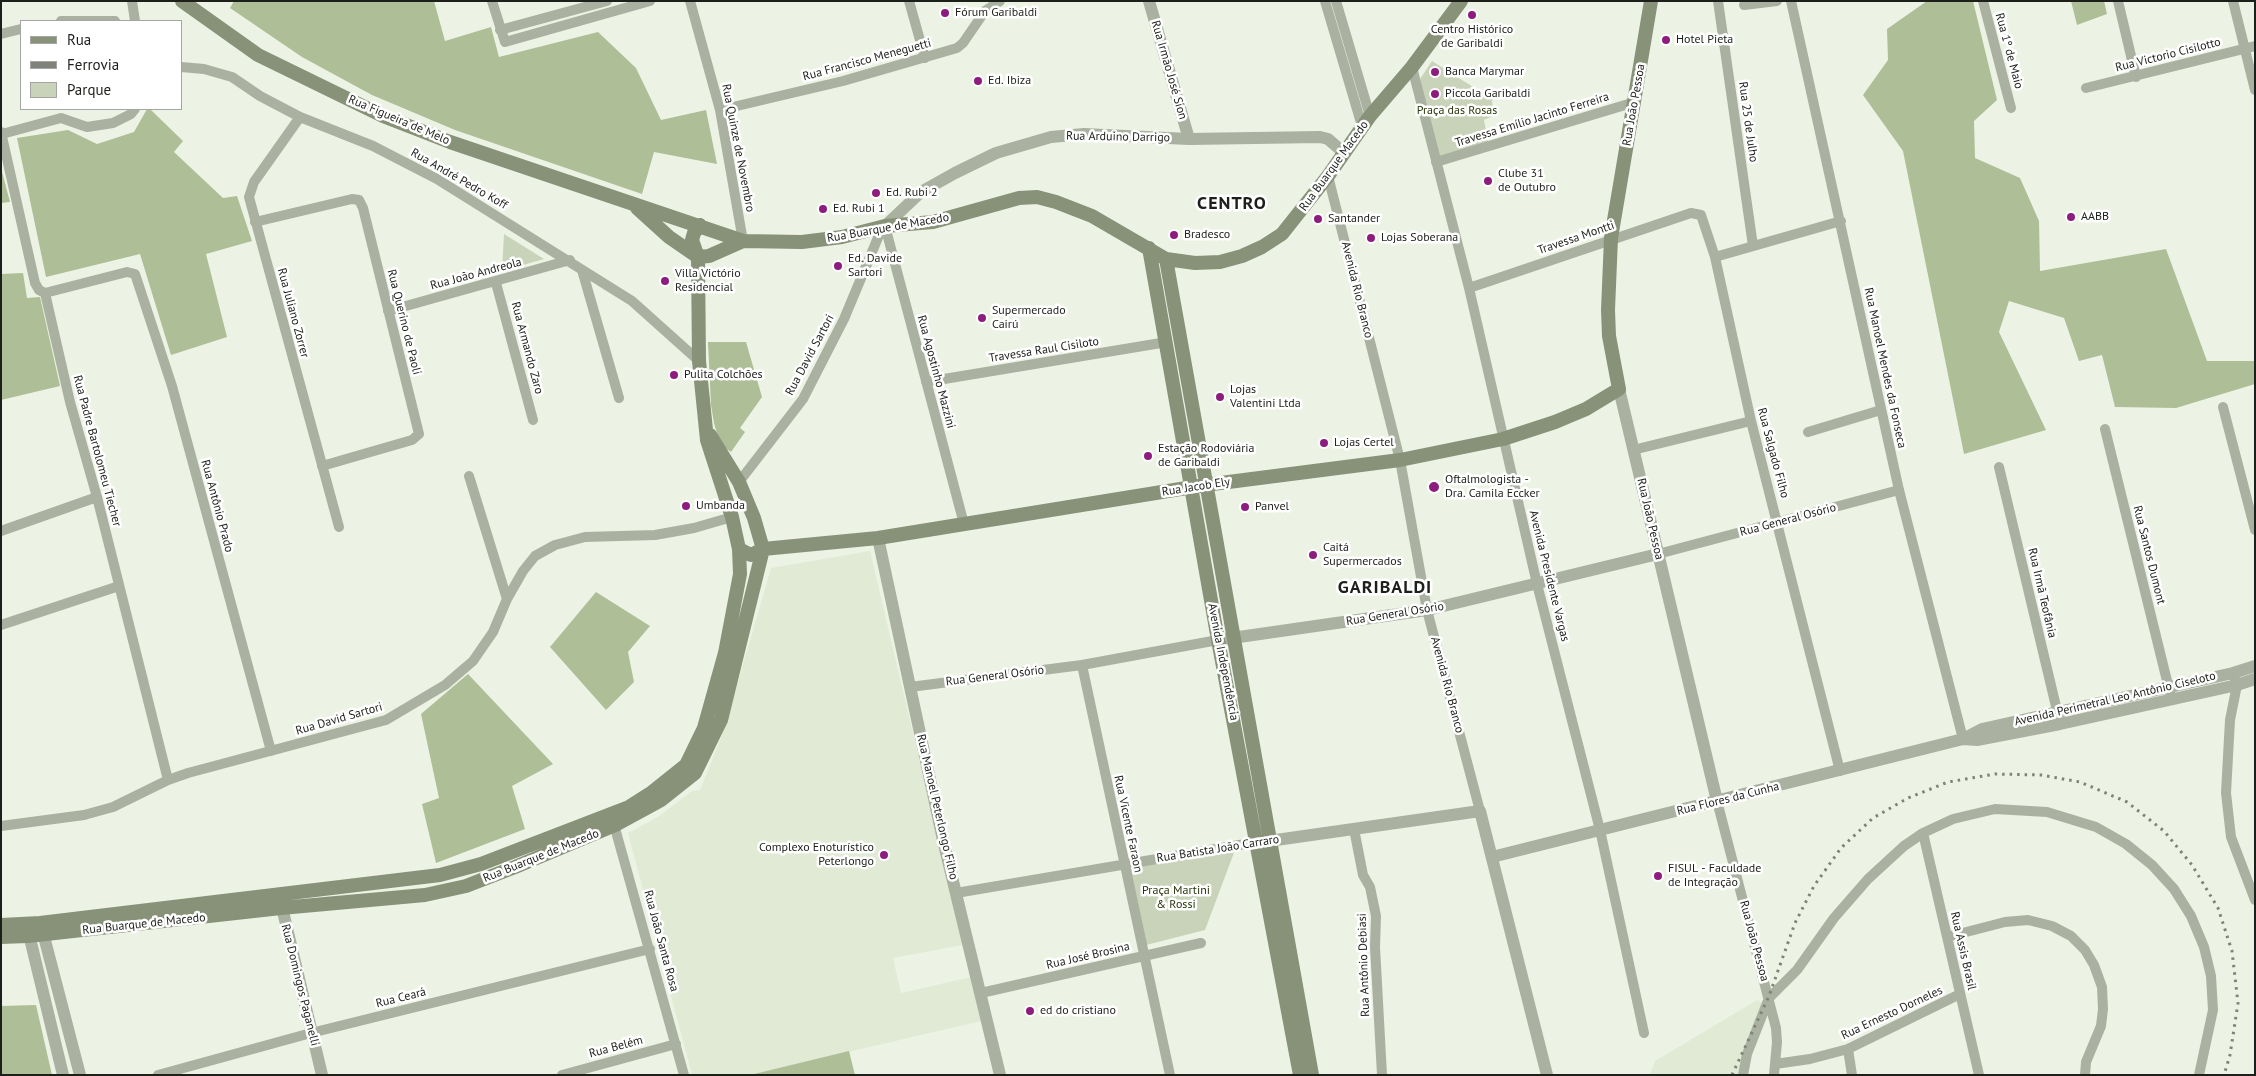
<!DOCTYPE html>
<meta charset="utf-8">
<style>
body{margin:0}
#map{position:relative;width:2256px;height:1076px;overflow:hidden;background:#edf3e4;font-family:"PT Sans",sans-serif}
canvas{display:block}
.frame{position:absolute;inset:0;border:2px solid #1d1f1a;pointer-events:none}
.legend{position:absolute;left:20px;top:20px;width:162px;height:90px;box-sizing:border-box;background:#fff;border:1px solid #a5a5a3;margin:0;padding:6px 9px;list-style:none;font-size:15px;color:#1d1f1a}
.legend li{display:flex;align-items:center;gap:10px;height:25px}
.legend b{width:25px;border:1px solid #a5a5a3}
</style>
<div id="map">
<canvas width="2256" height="1076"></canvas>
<div class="frame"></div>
<ul class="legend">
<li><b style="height:6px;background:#889279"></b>Rua</li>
<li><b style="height:6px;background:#7e8278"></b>Ferrovia</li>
<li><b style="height:14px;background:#c8d3ba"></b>Parque</li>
</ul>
</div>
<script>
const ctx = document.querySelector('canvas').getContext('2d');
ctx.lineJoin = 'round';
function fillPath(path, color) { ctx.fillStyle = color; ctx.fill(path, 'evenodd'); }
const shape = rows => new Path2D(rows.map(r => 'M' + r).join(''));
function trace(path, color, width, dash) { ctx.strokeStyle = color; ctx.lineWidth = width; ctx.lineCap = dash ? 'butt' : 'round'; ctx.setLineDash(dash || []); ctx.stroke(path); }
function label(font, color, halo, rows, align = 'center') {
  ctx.font = font + ' "PT Sans",sans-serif'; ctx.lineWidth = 5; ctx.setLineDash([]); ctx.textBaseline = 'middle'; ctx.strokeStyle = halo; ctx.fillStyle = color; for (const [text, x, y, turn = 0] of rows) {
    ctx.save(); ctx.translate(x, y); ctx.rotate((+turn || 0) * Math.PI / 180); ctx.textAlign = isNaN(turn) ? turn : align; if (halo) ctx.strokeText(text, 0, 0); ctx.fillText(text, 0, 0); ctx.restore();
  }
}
fillPath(shape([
 [870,551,963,945,893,958,901,993,971,977,981,1021,750,1075,692,1075,628,833,658,817,692,791,700,790,723,733,771,568],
 [1757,1000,1766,1005,1737,1075,1650,1075,1655,1061]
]), '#e1ead4');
fillPath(shape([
 [1432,61,1492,99,1493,116,1484,120,1488,142,1438,158,1420,79],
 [504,234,544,259,502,271],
 [1235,850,1205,930,1146,945,1128,867]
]), '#c8d3ba');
fillPath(shape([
 [234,1,434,1,445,41,491,27,499,57,598,32,636,68,661,120,706,110,717,164,654,152,642,194,455,130,372,95,302,57,230,8],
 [1927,1,1973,1,1997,100,1974,121,1975,158,2020,178,2039,221,2040,271,2166,249,2207,361,2255,361,2255,384,2176,408,2115,407,2102,355,2079,361,2064,318,2009,301,1999,332,2046,430,1964,454,1903,151,1863,95,1888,60,1887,29],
 [2071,1,2104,1,2107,14,2077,25],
 [147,109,150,109,183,141,174,152,223,198,237,196,252,241,206,254,227,337,171,355,140,254,46,277,17,138,68,130,97,144,134,132],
 [1,168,10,202,1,203],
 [23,273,27,298,40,297,60,386,1,400,1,274],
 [708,342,746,342,762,397,740,428,745,432,731,452,720,444,714,423,711,405],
 [596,592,650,626,628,652,634,682,606,710,550,647],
 [468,674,553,764,512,786,525,829,436,863,422,804,439,798,421,714],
 [36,1005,52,1075,1,1075,1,1006],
 [849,1051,855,1075,750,1075]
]), '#aebe97');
trace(shape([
 [132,1,135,21],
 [492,1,505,42,650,1],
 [690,1,720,110,743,241],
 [909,1,925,58],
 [1325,1,1362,126],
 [1336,1,1370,116],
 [1718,1,1753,246],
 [1791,1,1899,490,1963,739],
 [1983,1,2011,108],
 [2118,1,2136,77],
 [2233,1,2255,90],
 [1744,5,1777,1],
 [61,21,115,21],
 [500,30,607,1],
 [1,34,21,29],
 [181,67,204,69,232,77,260,96,300,117,373,146,437,179,632,301,699,361],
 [1412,67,1469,288,1537,584,1600,830,1644,1033],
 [2086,88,2255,46],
 [720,110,843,81,957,48,963,43,985,11,1000,1],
 [300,117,254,182,249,197,339,527],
 [1,132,35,283,39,290,45,293],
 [2,134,61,118,87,127,113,123,131,114,135,109],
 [1436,162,1635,102],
 [1328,176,1400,460,1427,610,1480,811],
 [255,222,352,199,359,200,363,208,419,434,412,440,322,466],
 [885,226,964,524],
 [1715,257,1841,221],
 [582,270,619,398],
 [496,283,533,420],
 [1469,288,1691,213,1701,215,1715,257,1751,421,1840,771],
 [45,293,127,272,135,274,172,386,271,751],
 [45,293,70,402,97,497,168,780],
 [388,311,570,260],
 [926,382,1167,342],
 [2223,407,2255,530],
 [2105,429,2170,693],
 [1808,432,1881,410],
 [1633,450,1751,421],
 [1999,467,2059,719],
 [469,476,507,599],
 [739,482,803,399,844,319,882,228],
 [1,531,97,497],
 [1658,554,1899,490],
 [1,625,119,586],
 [1082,665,1170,1075],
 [2235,679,2237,685,2230,720,2226,793,2231,837,2255,900],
 [910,687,1082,665,1218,640],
 [1717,801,1776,1028,1777,1042,1774,1075],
 [613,821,684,1075],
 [1,826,84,815,113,807,168,780,188,773,386,720,445,685,473,661,493,632,507,599,523,571,535,556,555,545,585,537,655,535,694,528,732,517],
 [1354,829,1363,875,1370,887,1376,916,1375,947,1382,1075],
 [1923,833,1979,1075],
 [956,893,1257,842],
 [1947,937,2005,922,2028,920,2052,926,2071,936,2085,950,2094,965,2102,987,2103,1009,2101,1026,2086,1062,2085,1075],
 [981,993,1201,943],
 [1848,1049,1852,1075],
 [1775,1064,1810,1059,1848,1049,1960,994],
 [158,1075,311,1033,650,949],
 [562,1075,676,1044],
 [1743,1075,1747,1054,1769,998,1797,970,1834,918,1868,879,1904,846,1923,833,1953,819,1995,809,2047,812,2096,827,2126,844,2152,865,2174,889,2191,916,2204,947,2211,976,2213,1010,2199,1075]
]), '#aab1a0', 10);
trace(shape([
 [1149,1,1189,139],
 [885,226,921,192,955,173,996,153,1051,137,1084,134,1189,139,1320,137,1328,139,1343,152],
 [1619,389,1717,801],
 [878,538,943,840,1000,1075],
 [1225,639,1427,610,1658,554],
 [1963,739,1982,729,2233,673,2255,666],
 [1262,842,1480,811,1547,1075],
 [1492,857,1963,739,1977,740,2060,724,2237,685,2255,679],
 [280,899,322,1075],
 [41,925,80,1075],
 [27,926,63,1075]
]), '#aab1a0', 12);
trace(shape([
 [182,1,258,55,383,116,450,142,743,241,802,242,842,237,885,226,933,222,1019,198,1037,197,1056,202,1092,216,1166,259,1195,263,1220,262,1242,256,1262,247,1282,234,1328,176,1370,116,1412,67,1461,1],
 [637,208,669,237,698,257],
 [1149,248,1218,640,1300,1075],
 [698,257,709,256,743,241],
 [1166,259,1312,1075],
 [739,549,751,555,763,549,878,538,1205,485,1400,460,1503,439,1555,422,1586,409,1619,389,1609,336,1608,310,1611,238,1651,1],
 [1,925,40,923,440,875,481,864,629,807,651,793,686,765,704,728,725,653,740,574,739,549,732,517,707,440,699,361,698,257,692,240,694,233,700,225],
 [1,937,28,936,281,908,425,895,466,886,515,867,615,825,661,800,695,773,721,720,763,549,754,518,739,482,710,435]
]), '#889279', 14);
trace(shape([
 [1732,1075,1769,996,1795,923,1814,886,1841,848,1873,818,1908,798,1948,782,1995,774,2041,775,2080,782,2127,802,2164,831,2192,865,2218,908,2232,951,2238,1003,2230,1055,2224,1075]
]), '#7e8278', 3, [2.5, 5]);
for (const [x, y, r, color] of [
 [945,13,5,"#8d1c7e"],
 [1472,15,5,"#8d1c7e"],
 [1666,40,5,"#8d1c7e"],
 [1435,72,5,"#8d1c7e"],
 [978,81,5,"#8d1c7e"],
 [1435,94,5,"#8d1c7e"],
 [1488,181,5,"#8d1c7e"],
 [876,193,5,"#8d1c7e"],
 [823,209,5,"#8d1c7e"],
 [2071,217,5,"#8d1c7e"],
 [1318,219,5,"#8d1c7e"],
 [1174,235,5,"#8d1c7e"],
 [1371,238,5,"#8d1c7e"],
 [838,266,5,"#8d1c7e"],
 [665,281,5,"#8d1c7e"],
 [982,318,5,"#8d1c7e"],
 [674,375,5,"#8d1c7e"],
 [1220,397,5,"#8d1c7e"],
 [1324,443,5,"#8d1c7e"],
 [1148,456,5,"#8d1c7e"],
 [1434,487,6,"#8d1c7e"],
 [686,506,5,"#8d1c7e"],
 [1245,507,5,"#8d1c7e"],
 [1313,555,5,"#8d1c7e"],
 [884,855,5,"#8d1c7e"],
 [1658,876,5,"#8d1c7e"],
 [1030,1011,5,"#8d1c7e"]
]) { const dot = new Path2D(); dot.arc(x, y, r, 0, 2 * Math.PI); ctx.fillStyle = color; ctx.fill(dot); trace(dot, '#fff', 2); }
label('12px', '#1d1f1a', '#fff', [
 ["Fórum Garibaldi",955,13],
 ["Centro Histórico",1472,30,"center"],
 ["de Garibaldi",1472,44,"center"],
 ["Hotel Pieta",1676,40],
 ["Banca Marymar",1445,72],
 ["Ed. Ibiza",988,81],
 ["Piccola Garibaldi",1445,94],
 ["Clube 31",1498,174],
 ["de Outubro",1498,188],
 ["Ed. Rubi 2",886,193],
 ["Ed. Rubi 1",833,209],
 ["AABB",2081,217],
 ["Santander",1328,219],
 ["Bradesco",1184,235],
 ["Lojas Soberana",1381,238],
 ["Ed. Davide",848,259],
 ["Sartori",848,273],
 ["Villa Victório",675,274],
 ["Residencial",675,288],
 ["Supermercado",992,311],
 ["Cairú",992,325],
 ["Pulita Colchões",684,375],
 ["Lojas",1230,390],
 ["Valentini Ltda",1230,404],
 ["Lojas Certel",1334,443],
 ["Estação Rodoviária",1158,449],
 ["de Garibaldi",1158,463],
 ["Oftalmologista -",1445,480],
 ["Dra. Camila Eccker",1445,494],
 ["Umbanda",696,506],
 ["Panvel",1255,507],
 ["Caitá",1323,548],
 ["Supermercados",1323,562],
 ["Complexo Enoturístico",874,848,"right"],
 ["Peterlongo",874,862,"right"],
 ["FISUL - Faculdade",1668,869],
 ["de Integração",1668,883],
 ["ed do cristiano",1040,1011]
], 'left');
label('12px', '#1d1f1a', '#fff', [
 ["Rua 1º de Maio",2009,51,75],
 ["Rua Victorio Cisilotto",2168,55,-14],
 ["Rua Francisco Meneguetti",867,60,-15],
 ["Rua Irmão José Sion",1169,70,74],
 ["Rua João Pessoa",1634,105,-80],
 ["Rua Figueira de Melo",399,120,23],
 ["Travessa Emílio Jacinto Ferreira",1532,120,-17],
 ["Rua 25 de Julho",1748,122,82],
 ["Rua Arduino Darrigo",1118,137,1],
 ["Rua Quinze de Novembro",738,148,79],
 ["Rua Buarque Macedo",1334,166,-54],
 ["Rua André Pedro Koff",459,179,30],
 ["Rua Buarque de Macedo",888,228,-10],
 ["Travessa Montti",1576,238,-19],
 ["Rua João Andreola",476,274,-15],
 ["Avenida Rio Branco",1357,290,76],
 ["Rua Juliano Zorrer",293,313,75],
 ["Rua Querino de Paoli",404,322,76],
 ["Rua Armando Zaro",527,348,75],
 ["Travessa Raul Cisiloto",1044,350,-9],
 ["Rua David Sartori",810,355,-62],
 ["Rua Manoel Mendes da Fonseca",1885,368,78],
 ["Rua Agostinho Mazzini",936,372,75],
 ["Rua Padre Bartolomeu Tiecher",97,451,75],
 ["Rua Salgado Filho",1773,453,75],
 ["Rua Jacob Ely",1196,487,-9],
 ["Rua Antônio Prado",217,506,75],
 ["Rua João Pessoa",1650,519,77],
 ["Rua General Osório",1788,520,-15],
 ["Rua Santos Dumont",2149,555,76],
 ["Avenida Presidente Vargas",1549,576,76],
 ["Rua Irmã Teofânia",2042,593,77],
 ["Rua General Osório",1395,614,-9],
 ["Avenida Independência",1223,662,79],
 ["Rua General Osório",995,676,-7],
 ["Avenida Rio Branco",1447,685,75],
 ["Avenida Perimetral Leo Antônio Ciseloto",2115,699,-13],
 ["Rua David Sartori",339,719,-16],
 ["Rua Flores da Cunha",1728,799,-14],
 ["Rua Manoel Peterlongo Filho",937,807,77],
 ["Rua Vicente Faraon",1128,824,78],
 ["Rua Batista João Carraro",1218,849,-9],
 ["Rua Buarque de Macedo",541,856,-22],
 ["Rua Buarque de Macedo",144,924,-6],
 ["Rua João Santa Rosa",661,941,75],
 ["Rua João Pessoa",1754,941,75],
 ["Rua Assis Brasil",1963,951,77],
 ["Rua José Brosina",1088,956,-13],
 ["Rua Antônio Debiasi",1364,965,-92],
 ["Rua Domingos Paganelli",300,985,76],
 ["Rua Ceará",401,998,-14],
 ["Rua Ernesto Dorneles",1892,1013,-25],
 ["Rua Belém",616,1047,-15]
]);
label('12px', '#2a380b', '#fff', [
 ["Praça das Rosas",1457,111],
 ["Praça Martini",1176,891],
 ["& Rossi",1176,905]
]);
ctx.letterSpacing = '1px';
label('bold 18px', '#1d1f1a', '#fff', [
 ["CENTRO",1232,204],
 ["GARIBALDI",1385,588]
]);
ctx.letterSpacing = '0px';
</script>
